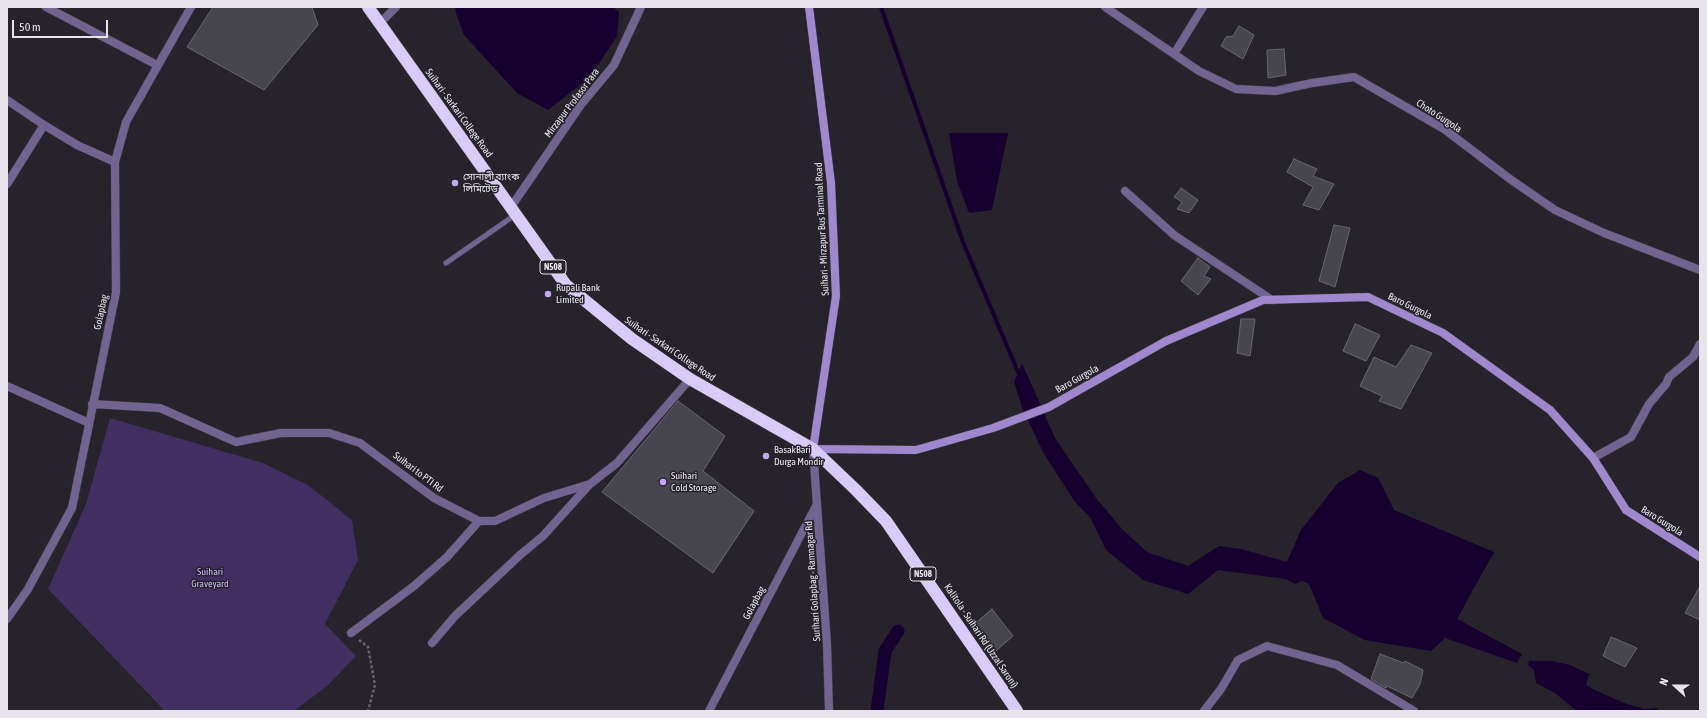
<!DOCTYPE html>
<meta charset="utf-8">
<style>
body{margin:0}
#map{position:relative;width:1707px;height:718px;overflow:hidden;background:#26232b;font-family:"Asap Condensed",sans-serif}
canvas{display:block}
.frame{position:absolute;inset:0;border:8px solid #e7e5eb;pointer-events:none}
.north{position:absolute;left:1655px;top:666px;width:40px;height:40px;-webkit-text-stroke:3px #26232b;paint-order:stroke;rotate:291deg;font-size:11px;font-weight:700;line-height:16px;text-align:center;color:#e7e5eb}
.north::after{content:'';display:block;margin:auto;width:14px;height:18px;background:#e7e5eb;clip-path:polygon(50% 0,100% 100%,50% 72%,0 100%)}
.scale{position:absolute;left:12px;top:20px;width:96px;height:18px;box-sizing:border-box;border:2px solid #e7e5eb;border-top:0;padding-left:5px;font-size:12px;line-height:14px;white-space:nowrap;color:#e7e5eb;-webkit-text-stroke:3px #26232b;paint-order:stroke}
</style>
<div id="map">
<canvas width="1707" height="718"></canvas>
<div class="frame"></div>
<div class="north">N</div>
<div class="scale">50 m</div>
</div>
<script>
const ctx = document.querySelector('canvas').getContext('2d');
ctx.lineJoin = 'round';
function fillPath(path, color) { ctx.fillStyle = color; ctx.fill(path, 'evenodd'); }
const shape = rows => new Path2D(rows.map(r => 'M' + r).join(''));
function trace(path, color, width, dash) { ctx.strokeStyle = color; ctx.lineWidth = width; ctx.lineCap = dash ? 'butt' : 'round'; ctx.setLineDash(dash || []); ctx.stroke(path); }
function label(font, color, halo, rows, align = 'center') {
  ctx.font = font + ' "Asap Condensed","Noto Sans Bengali",sans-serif'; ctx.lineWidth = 3; ctx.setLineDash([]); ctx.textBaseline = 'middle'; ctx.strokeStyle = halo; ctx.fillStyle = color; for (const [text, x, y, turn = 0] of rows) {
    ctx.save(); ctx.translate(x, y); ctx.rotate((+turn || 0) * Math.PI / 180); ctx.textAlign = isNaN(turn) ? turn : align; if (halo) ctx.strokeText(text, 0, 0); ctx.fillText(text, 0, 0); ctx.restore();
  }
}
fillPath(shape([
 [110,418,263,463,308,485,352,520,358,560,325,624,356,656,327,686,294,711,165,711,48,589,86,504]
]), '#412f62');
fillPath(shape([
 [455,7,613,7,619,12,617,36,590,77,548,110,517,93,464,35,456,13],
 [949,133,1008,133,992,210,969,213,957,181],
 [1022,363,1055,438,1096,498,1122,529,1147,552,1188,566,1219,546,1241,549,1287,562,1301,530,1338,483,1360,470,1378,478,1394,510,1494,552,1457,619,1522,654,1517,663,1445,638,1431,651,1365,640,1323,618,1309,584,1302,581,1295,584,1286,579,1218,570,1188,594,1143,580,1106,550,1090,517,1075,502,1044,454,1023,410,1014,382],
 [1529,661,1552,661,1570,665,1589,674,1586,685,1595,690,1624,703,1644,709,1656,708,1660,711,1577,711,1555,693,1536,683,1534,670,1528,665]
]), '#15002f');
trace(shape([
 [881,7,963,242,1018,372]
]), '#15002f', 4);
trace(shape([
 [877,711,885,651,898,631]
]), '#15002f', 13);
const building = shape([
 [213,7,312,7,318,25,264,90,187,47,213,7],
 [1239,26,1254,35,1243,59,1221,46,1226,37,1233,36,1239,26],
 [1284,49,1286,75,1268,78,1267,50,1284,49],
 [1294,159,1317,169,1313,176,1334,184,1319,210,1303,205,1313,187,1287,172,1294,159],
 [1181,188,1198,200,1189,213,1177,209,1182,202,1174,197,1181,188],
 [1334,225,1350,228,1335,287,1319,281,1334,225],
 [1198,258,1210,267,1204,276,1211,279,1198,295,1181,281,1198,258],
 [1241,319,1255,319,1250,356,1237,353,1241,319],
 [1355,324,1380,335,1366,361,1343,351,1355,324],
 [1411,345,1432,353,1401,409,1379,401,1382,396,1360,386,1374,357,1396,367,1411,345],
 [678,401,725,436,703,471,754,511,713,573,602,492,678,401],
 [1700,586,1700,620,1685,613,1700,586],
 [992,609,1013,636,991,655,972,626,992,609],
 [1611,637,1637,648,1625,667,1603,656,1611,637],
 [1380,654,1404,663,1405,661,1423,670,1420,684,1412,698,1387,686,1386,688,1384,687,1371,679,1380,654]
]);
fillPath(building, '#47454e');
trace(building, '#696670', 1);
const lane = shape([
 [446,263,515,215]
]);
const street = shape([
 [46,7,157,65],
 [1105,7,1199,71,1236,89,1275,91,1312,83,1354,77,1444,129,1510,179,1555,210,1604,233,1700,270],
 [380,23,396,7],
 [1174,54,1203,7],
 [7,100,44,125],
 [7,184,44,125,77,145,115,162],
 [1125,191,1174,235,1272,300],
 [511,207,580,106,614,65,641,7],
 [7,386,89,423],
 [92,404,160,408,236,442,281,433,329,433,360,443,434,498,479,521,495,521,544,498,590,484,617,463,690,379],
 [813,449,827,644,829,711],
 [1593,458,1631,437,1649,404,1666,384,1669,377,1693,357,1700,344],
 [7,619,28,589,72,508,116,292,115,162,126,122,191,7],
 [351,633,414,586,447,557,479,521],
 [432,643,455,616,520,555,543,536,589,485],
 [709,711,817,504],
 [1204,711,1221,689,1238,660,1267,646,1337,665,1414,711]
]);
const secondary = shape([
 [809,7,831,183,836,296,813,449,916,450,993,428,1049,407,1166,341,1263,300,1368,297,1443,333,1550,410,1593,458,1626,510,1700,557]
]);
const highway = shape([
 [368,7,566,285,632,339,690,379,813,449,856,490,886,521,1017,711]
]);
trace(lane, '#413e46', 6);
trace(street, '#413e46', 9);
trace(secondary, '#413e46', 9);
trace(highway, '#413e46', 13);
trace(shape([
 [359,640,368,647,375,685,368,711]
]), '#65626a', 2.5, [3, 2]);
trace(lane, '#726490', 5);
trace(street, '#726490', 8);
trace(secondary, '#9f88ce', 8);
trace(highway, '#d8cbf7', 12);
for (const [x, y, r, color] of [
 [455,183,4,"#c0a8f3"],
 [548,294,4,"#c0a8f3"],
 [766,456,4,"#c0a8f3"],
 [663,482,4,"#c0a8f3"]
]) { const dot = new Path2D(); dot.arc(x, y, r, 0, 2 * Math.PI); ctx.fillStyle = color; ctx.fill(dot); trace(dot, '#26232b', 1.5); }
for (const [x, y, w] of [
 [553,267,26],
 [923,574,26]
]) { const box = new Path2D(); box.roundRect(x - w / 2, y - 7, w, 14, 3); ctx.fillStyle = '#26232b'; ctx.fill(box); trace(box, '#e7e5eb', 1); }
label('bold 9px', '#e7e5eb', null, [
 ["N508",553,267],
 ["N508",923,574]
]);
label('10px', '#e7e5eb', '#26232b', [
 ["Mirzapur Profasor Para",572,103,-53],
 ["Suihari - Sarkari College Road",459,113,54],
 ["Choto Gurgola",1439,116,33],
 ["Suihari - Mirzapur Bus Tarminal Road",822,229,-93],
 ["Baro Gurgola",1410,306,26],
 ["Golapbag",101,312,-78],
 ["Suihari - Sarkari College Road",670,349,34],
 ["Baro Gurgola",1077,379,-29],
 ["Suihari to PTI Rd",418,472,37],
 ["Baro Gurgola",1662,521,32],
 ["Surihari Golapbag - Ramnagar Rd",813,581,-94],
 ["Golapbag",754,603,-62],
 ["Kalitola - Suihari Rd (Uzzal Saroni)",981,636,56]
]);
label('10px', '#e7e5eb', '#26232b', [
 ["সোনালী ব্যাংক",463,177],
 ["লিমিটেড",463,189],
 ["Rupali Bank",556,288],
 ["Limited",556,300],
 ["BasakBari",774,450],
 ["Durga Mondir",774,462],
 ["Suihari",671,476],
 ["Cold Storage",671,488]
], 'left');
label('10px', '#cab4fa', '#26232b', [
 ["Suihari",210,572],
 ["Graveyard",210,584]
]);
</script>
